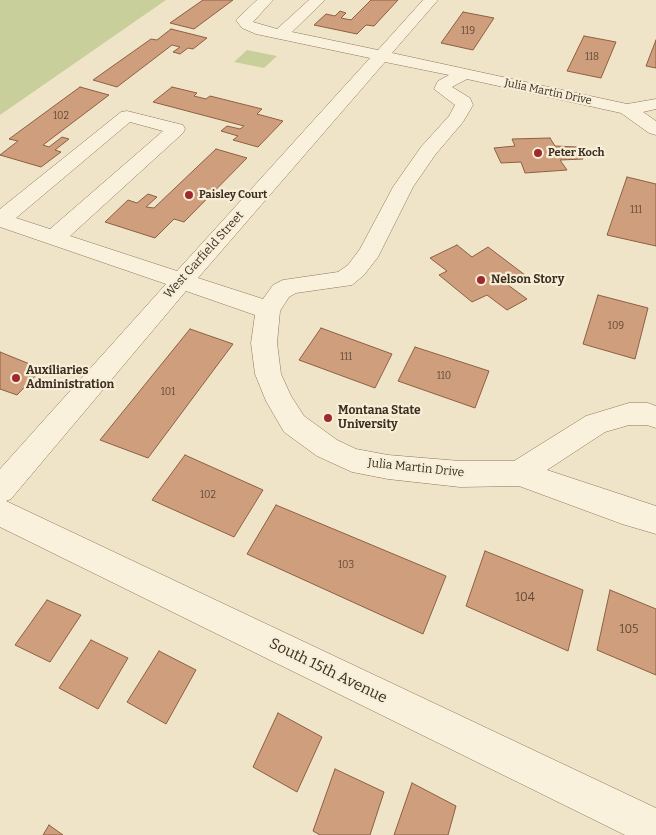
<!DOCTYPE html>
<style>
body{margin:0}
canvas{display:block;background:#f0e4c8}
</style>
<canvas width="656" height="835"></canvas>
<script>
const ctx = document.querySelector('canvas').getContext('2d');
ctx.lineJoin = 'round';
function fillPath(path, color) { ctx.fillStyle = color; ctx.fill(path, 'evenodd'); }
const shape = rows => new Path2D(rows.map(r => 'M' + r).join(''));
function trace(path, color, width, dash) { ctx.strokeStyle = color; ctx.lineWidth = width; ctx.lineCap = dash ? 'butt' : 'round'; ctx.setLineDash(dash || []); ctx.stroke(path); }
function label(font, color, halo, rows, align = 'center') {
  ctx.font = font + ' Bitter,serif'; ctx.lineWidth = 4.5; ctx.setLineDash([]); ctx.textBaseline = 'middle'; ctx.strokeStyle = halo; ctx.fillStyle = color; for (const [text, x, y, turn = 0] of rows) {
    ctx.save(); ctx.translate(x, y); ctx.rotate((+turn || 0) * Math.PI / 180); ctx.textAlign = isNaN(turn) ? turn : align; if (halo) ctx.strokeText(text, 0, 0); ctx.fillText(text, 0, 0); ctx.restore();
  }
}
fillPath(shape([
 [0,0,166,0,0,115],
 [247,50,277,56,264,68,234,62]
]), '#c9cf9b');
const building = shape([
 [203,0,233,0,194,29,170,23,203,0],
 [371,0,398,0,374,26,366,25,357,34,314,25,326,14,335,16,340,11,346,13,341,18,351,20,371,0],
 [463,12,494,18,473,50,441,43,463,12],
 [171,29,207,38,193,49,188,48,180,54,173,52,180,47,172,45,117,87,93,80,151,39,157,40,171,29],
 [584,36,616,42,601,78,567,71,584,36],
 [656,40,656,68,646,66,656,40],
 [80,87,109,95,43,145,49,147,62,137,69,139,55,150,61,152,41,167,0,155,18,141,9,139,80,87],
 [172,87,197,93,194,96,206,99,210,96,262,109,257,114,283,121,258,147,233,140,238,136,221,131,227,126,240,129,244,126,153,102,172,87],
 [550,138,555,146,577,147,583,159,560,160,567,170,525,173,521,162,501,163,494,148,515,146,512,139,550,138],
 [216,149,247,158,184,222,174,219,155,238,105,222,128,200,137,203,148,194,157,197,146,207,154,208,216,149],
 [627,177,656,184,656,246,607,235,627,177],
 [457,245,472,257,488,247,525,275,508,285,527,299,507,310,487,295,472,302,439,275,447,271,430,258,457,245],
 [598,295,648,308,635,359,583,344,598,295],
 [321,328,392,354,375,388,299,360,321,328],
 [190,329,233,344,148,458,100,440,190,329],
 [415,347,489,371,475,408,398,381,415,347],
 [0,352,42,369,17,395,0,389,0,352],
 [185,455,263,490,234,537,152,500,185,455],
 [276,505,446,576,423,634,247,554,276,505],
 [485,551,583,590,568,651,466,606,485,551],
 [610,590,656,609,656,675,597,650,610,590],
 [47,600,81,615,50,662,15,645,47,600],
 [91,640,128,658,98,709,59,688,91,640],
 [159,651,196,670,166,724,127,702,159,651],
 [278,713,322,737,297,792,253,767,278,713],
 [335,769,384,792,370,835,320,835,313,831,335,769],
 [412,783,456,806,448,835,394,835,412,783],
 [49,825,63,835,43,835,49,825]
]);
fillPath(building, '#cf9f7d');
trace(building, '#8d5f41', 1);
const minor = shape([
 [257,0,273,0,253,22,277,29,309,0,325,0,292,32,378,50,423,0,438,0,392,53,627,104,656,99,656,109,643,112,656,121,656,135,649,133,621,113,467,79,452,87,470,98,473,105,463,122,435,155,413,187,378,257,364,275,352,285,296,293,289,297,280,311,277,343,281,374,291,396,304,416,337,440,356,449,388,455,460,461,514,461,586,416,629,403,648,403,656,406,656,428,647,425,629,425,605,432,547,470,656,506,656,534,622,524,519,486,460,487,388,479,352,472,317,456,284,432,266,401,255,374,251,343,255,315,186,291,11,499,6,501,656,808,656,835,625,835,0,527,0,469,166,284,0,227,0,209,121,112,127,111,183,125,185,129,183,133,70,236,177,271,370,58,256,34,242,28,236,20,257,0],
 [385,62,449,75,438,81,434,89,455,105,449,116,421,147,393,187,360,249,348,265,338,272,283,280,273,285,263,299,198,278,385,62],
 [130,122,163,131,50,229,16,218,130,122]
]);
trace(minor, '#8d765c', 1);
fillPath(minor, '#faf1dc');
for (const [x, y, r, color] of [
 [538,153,5,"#9e2a2b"],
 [189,195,5,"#9e2a2b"],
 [481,280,5,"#9e2a2b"],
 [16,378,5,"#9e2a2b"],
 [328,418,5,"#9e2a2b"]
]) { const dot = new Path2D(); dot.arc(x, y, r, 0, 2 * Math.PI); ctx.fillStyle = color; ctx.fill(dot); trace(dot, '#f7eed8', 2); }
label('10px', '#624a37', null, [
 ["119",468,31],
 ["118",592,57],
 ["102",61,116],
 ["111",636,210],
 ["109",616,326],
 ["111",346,357],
 ["110",444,376],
 ["101",168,392],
 ["102",208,495],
 ["103",346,565]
]);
label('11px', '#3d2e20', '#f7eed8', [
 ["Julia Martin Drive",548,92,12]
]);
label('bold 11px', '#3d2e20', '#f7eed8', [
 ["Peter Koch",548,153],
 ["Paisley Court",199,195]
], 'left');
label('12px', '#3d2e20', '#f7eed8', [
 ["West Garfield Street",204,255,-48],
 ["Julia Martin Drive",416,468,6]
]);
label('bold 12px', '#3d2e20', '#f7eed8', [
 ["Nelson Story",491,280],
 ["Auxiliaries",26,371],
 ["Administration",26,385],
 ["Montana State",338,411],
 ["University",338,425]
], 'left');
label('12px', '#624a37', null, [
 ["104",525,598],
 ["105",629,630]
]);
label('15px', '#3d2e20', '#f7eed8', [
 ["South 15th Avenue",328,671,26]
]);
</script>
